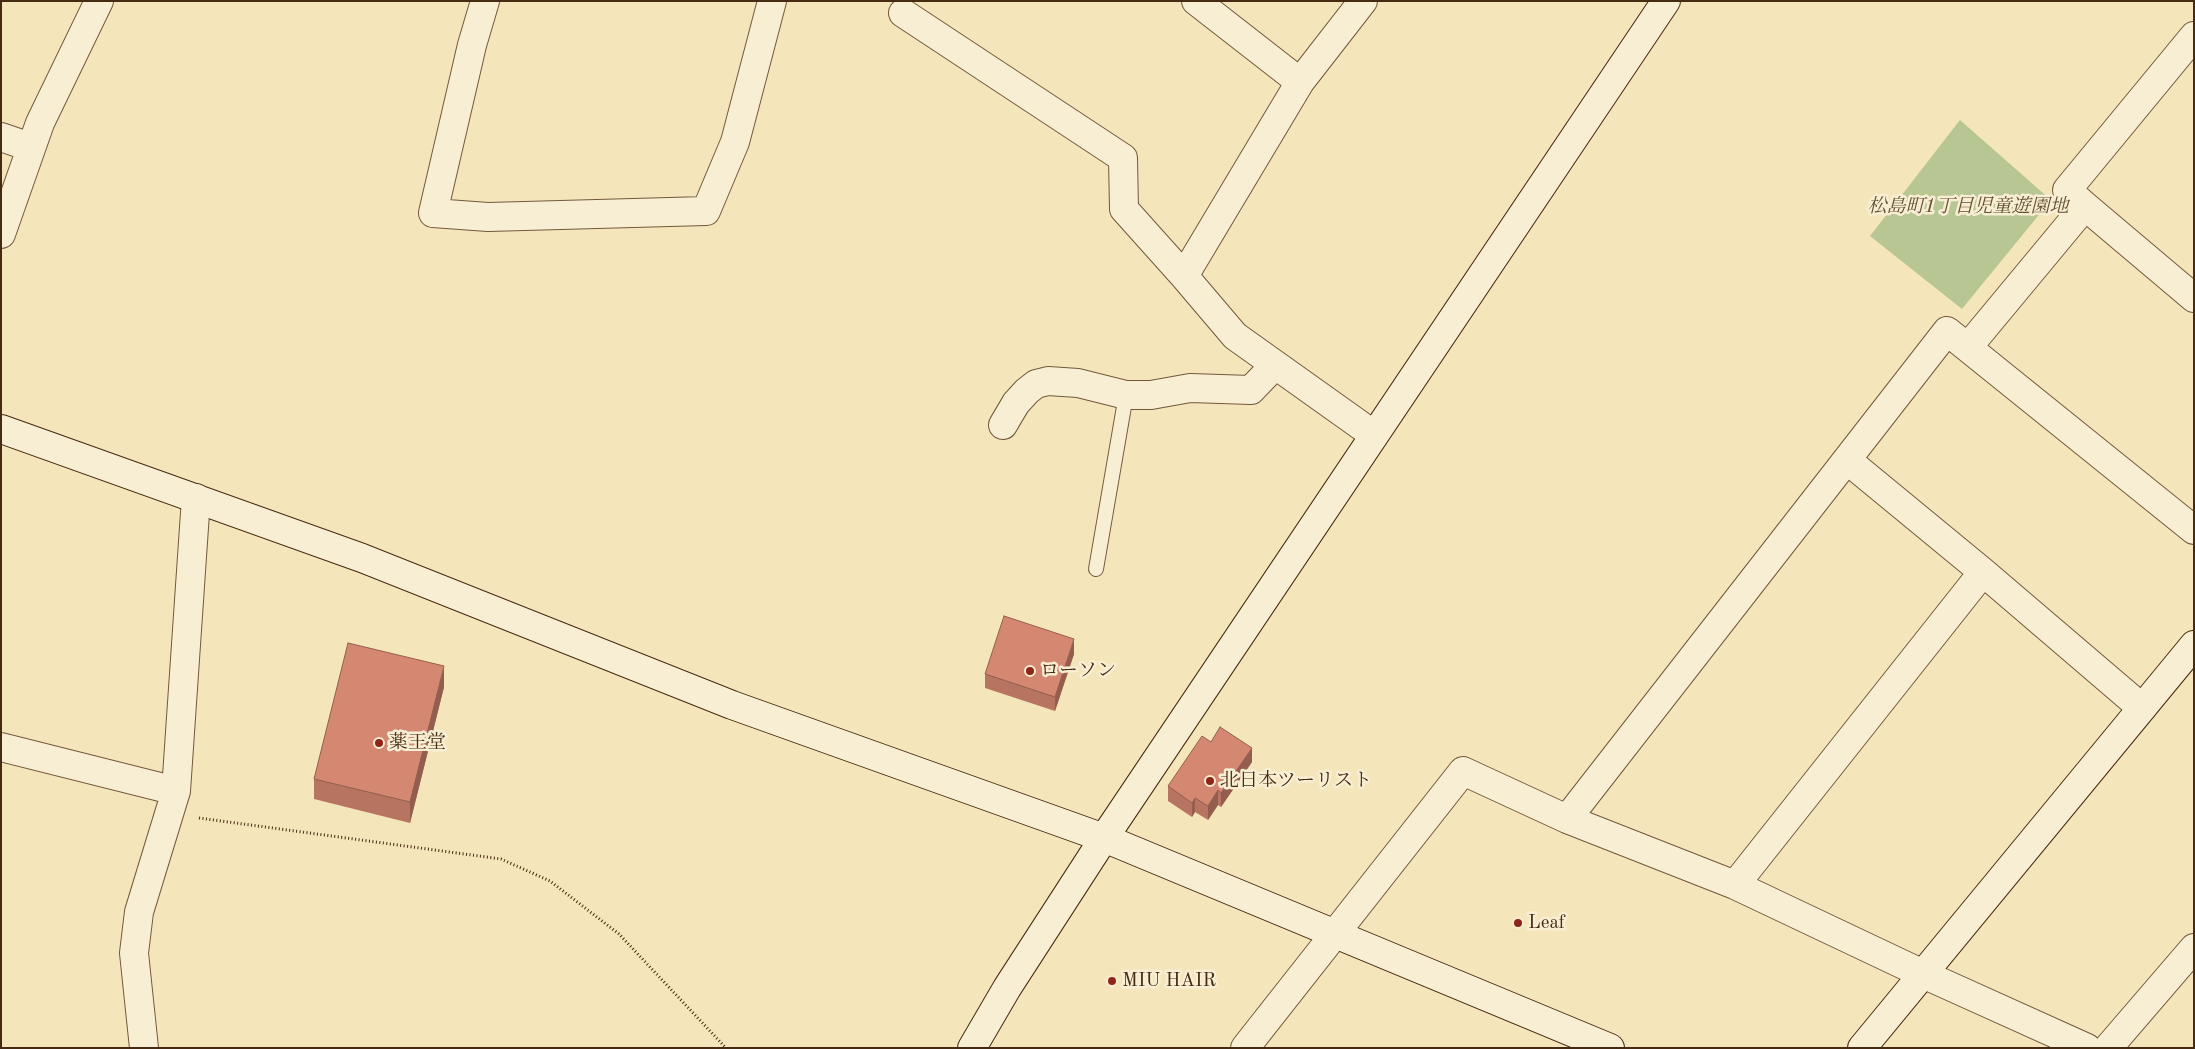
<!DOCTYPE html>
<meta charset="utf-8">
<style>
body{margin:0}
#map{position:relative;width:2195px;height:1049px;overflow:hidden;background:#f5e5bb;font-family:"Old Standard TT",serif}
canvas{display:block}
.frame{position:absolute;inset:0;border:2px solid #462a11;pointer-events:none}
</style>
<div id="map">
<canvas width="2195" height="1049"></canvas>
<div class="frame"></div>
</div>
<script>
const ctx = document.querySelector('canvas').getContext('2d');
ctx.lineJoin = 'round';
function fillPath(path, color) { ctx.fillStyle = color; ctx.fill(path, 'evenodd'); }
const shape = rows => new Path2D(rows.map(r => 'M' + r).join(''));
function trace(path, color, width, dash) { ctx.strokeStyle = color; ctx.lineWidth = width; ctx.lineCap = dash ? 'butt' : 'round'; ctx.setLineDash(dash || []); ctx.stroke(path); }
function label(font, color, halo, rows, align = 'center') {
  ctx.font = font + ' "Old Standard TT","Noto Serif JP",serif'; ctx.lineWidth = 5; ctx.setLineDash([]); ctx.textBaseline = 'middle'; ctx.strokeStyle = halo; ctx.fillStyle = color; for (const [text, x, y, turn = 0] of rows) {
    ctx.save(); ctx.translate(x, y); ctx.rotate((+turn || 0) * Math.PI / 180); ctx.textAlign = isNaN(turn) ? turn : align; if (halo) ctx.strokeText(text, 0, 0); ctx.fillText(text, 0, 0); ctx.restore();
  }
}
fillPath(shape([
 [1960,120,2051,200,1962,309,1870,236]
]), '#b7c693');
const lane = shape([
 [1096,569,1126,395]
]);
const street = shape([
 [485,1,472,45,433,213,488,217,706,211,735,142,772,1],
 [1196,1,1300,82,1184,276,1235,336,1374,435],
 [903,13,1123,158,1124,209,1184,276],
 [1300,82,1363,1],
 [1,137,30,147],
 [2085,206,2194,298],
 [1,234,40,123,99,1],
 [1968,347,2085,206,2067,190,2194,36],
 [1003,425,1016,403,1027,391,1036,384,1048,381,1078,383,1126,395,1151,395,1190,388,1251,390,1274,366],
 [1847,460,1983,572,2142,708],
 [1,747,176,791],
 [1567,819,1735,885,1923,974,2087,1048],
 [1735,885,1983,572],
 [144,1048,134,953,139,912,176,791,196,498],
 [1245,1048,1463,771,1567,819,1947,331,2194,530],
 [2108,1048,2194,948]
]);
const secondary = shape([
 [1,429,362,558,732,705,1104,838,1610,1048],
 [972,1048,1007,988,1104,838,1666,1],
 [1862,1048,2194,645]
]);
trace(lane, '#72593c', 16);
trace(street, '#72593c', 30);
trace(secondary, '#462a11', 30);
trace(shape([
 [199,818,501,859,550,881,619,934,726,1048]
]), '#462a11', 3, [1, 2.5]);
trace(lane, '#f8eed3', 14);
trace(street, '#f8eed3', 28);
trace(secondary, '#f8eed3', 28);
fillPath(shape([
 [1074,654,1055,711,985,688,985,674],
 [444,687,410,823,314,799,314,779],
 [1211,742,1252,762,1221,807,1218,805,1208,820,1195,812,1192,817,1168,801,1168,786]
]), '#b67461');
fillPath(shape([
 [1074,639,1074,654,1055,711,1055,697],
 [444,666,444,687,410,823,410,802],
 [1252,748,1252,762,1221,807,1221,793],
 [1218,790,1218,805,1208,820,1208,806],
 [1195,798,1195,812,1192,817,1192,803]
]), '#945e4f');
const building = shape([
 [1004,616,1074,639,1055,697,985,674,1004,616],
 [348,643,444,666,410,802,314,779,348,643],
 [1220,727,1252,748,1221,793,1218,790,1208,806,1195,798,1192,803,1168,786,1202,736,1211,742,1220,727]
]);
fillPath(building, '#d48771');
trace(building, '#945e4f', 1);
for (const [x, y, r, color] of [
 [1030,671,5,"#8f2418"],
 [379,743,5,"#8f2418"],
 [1210,781,5,"#8f2418"],
 [1518,923,5,"#8f2418"],
 [1112,981,5,"#8f2418"]
]) { const dot = new Path2D(); dot.arc(x, y, r, 0, 2 * Math.PI); ctx.fillStyle = color; ctx.fill(dot); trace(dot, '#f8eed3', 2); }
label('italic 19px', '#625132', '#f8eed3', [
 ["松島町1丁目児童遊園地",1968,207]
]);
label('19px', '#462a11', '#f8eed3', [
 ["ローソン",1040,671],
 ["薬王堂",389,743],
 ["北日本ツーリスト",1220,781],
 ["Leaf",1528,923],
 ["MIU HAIR",1122,981]
], 'left');
</script>
